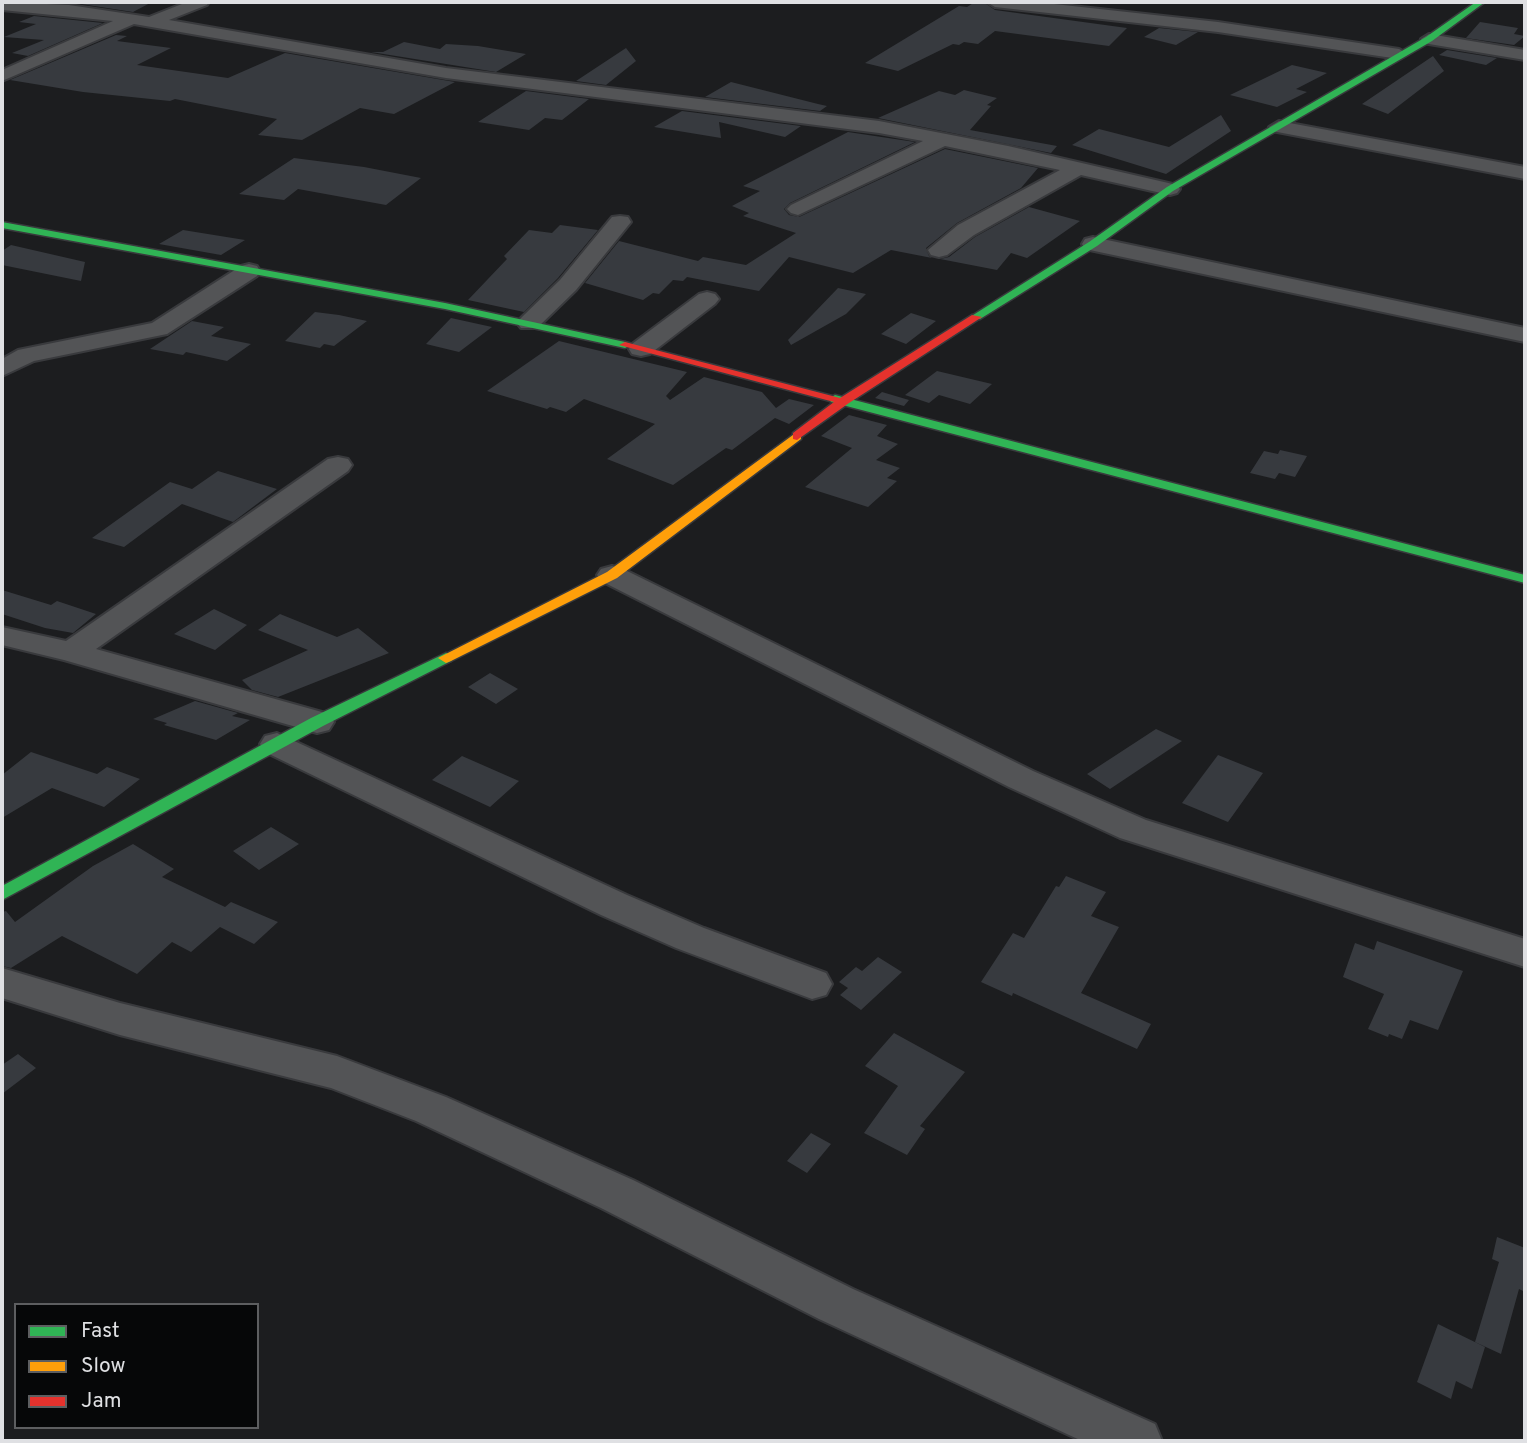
<!DOCTYPE html>
<style>
body{margin:0}
#map{position:relative;width:1527px;height:1443px;overflow:hidden;background:#1c1d1f;font-family:Overpass,sans-serif}
canvas{display:block}
.frame{position:absolute;inset:0;border:4px solid #dfe0e3;pointer-events:none}
.legend{position:absolute;left:14px;top:1303px;width:245px;height:126px;box-sizing:border-box;background:#060708;border:2px solid #5d5e60;margin:0;padding:9px 12px;list-style:none;font-size:21px;color:#dfe0e3}
.legend li{display:flex;align-items:center;gap:14px;height:35px}
.legend b{width:35px;border:2px solid #5d5e60}
</style>
<div id="map">
<canvas width="1527" height="1443"></canvas>
<div class="frame"></div>
<ul class="legend">
<li><b style="height:9px;background:#30b455"></b>Fast</li>
<li><b style="height:9px;background:#ff9f0a"></b>Slow</li>
<li><b style="height:9px;background:#e5322d"></b>Jam</li>
</ul>
</div>
<script>
const ctx = document.querySelector('canvas').getContext('2d');
ctx.lineJoin = 'round';
function fillPath(path, color) { ctx.fillStyle = color; ctx.fill(path, 'evenodd'); }
const shape = rows => new Path2D(rows.map(r => 'M' + r).join(''));
function trace(path, color, width, dash) { ctx.strokeStyle = color; ctx.lineWidth = width; ctx.lineCap = dash ? 'butt' : 'round'; ctx.setLineDash(dash || []); ctx.stroke(path); }
fillPath(shape([
 [68,2,152,2,133,12],
 [975,2,985,3,995,10,1127,28,1109,46,995,31,978,44,964,42,959,45,953,44,898,71,865,63,959,6,967,7],
 [34,16,103,23,28,56,12,53,44,40,4,37,36,24,19,22],
 [1480,22,1518,28,1514,34,1525,36,1514,45,1466,38],
 [1159,28,1198,32,1176,45,1144,37],
 [116,35,127,36,117,41,171,48,137,65,228,78,285,53,455,82,394,114,360,108,302,140,258,135,277,119,175,99,170,101,83,92,10,80],
 [404,42,440,49,446,44,478,46,526,54,496,72,371,52,383,52],
 [626,48,636,61,606,85,576,81],
 [1447,50,1497,58,1486,65,1439,55],
 [1433,56,1444,71,1388,114,1362,104],
 [1292,65,1327,73,1296,89,1307,92,1277,107,1230,95],
 [731,82,818,104,827,106,820,111,705,97],
 [964,90,997,98,987,105,991,106,970,130,1057,146,1051,153,878,118,939,91,955,95],
 [526,91,589,99,562,120,545,118,529,130,478,122],
 [682,111,801,126,785,137,719,122,721,138,654,127],
 [1221,115,1231,131,1166,174,1072,145,1099,129,1169,147],
 [848,132,915,142,790,203,784,209,789,215,799,217,945,149,1038,168,1021,188,957,223,926,248,929,256,932,258,891,250,853,273,789,257,759,291,687,277,683,281,673,280,659,294,653,293,643,300,585,283,619,241,698,261,703,257,746,265,796,233,743,216,749,213,732,206,760,191,743,186],
 [294,158,364,167,421,178,386,205,298,189,284,200,239,194],
 [1029,207,1080,221,1027,258,1011,253,997,270,940,259,949,257,975,237],
 [560,225,598,230,558,278,524,312,468,300,507,259,504,256,529,230,552,233],
 [183,230,245,240,221,255,159,244],
 [11,245,85,262,81,281,2,265,2,251],
 [838,288,866,294,846,314,791,345,788,340],
 [315,312,339,315,367,321,334,346,324,344,320,348,285,341],
 [911,313,936,321,906,344,881,334],
 [451,318,492,327,459,352,426,344],
 [192,321,224,327,211,336,251,344,227,361,186,352,183,355,150,349],
 [559,341,687,372,666,396,670,400,704,377,762,392,776,408,789,399,814,405,789,424,775,418,732,450,726,448,673,485,607,459,655,424,584,399,566,412,550,407,547,409,487,391],
 [937,371,992,384,970,404,939,395,929,403,905,395],
 [882,392,909,400,904,406,875,398],
 [849,415,887,425,877,436,898,444,876,460,900,468,887,478,897,481,868,507,805,487,852,448,821,436],
 [1280,450,1307,456,1295,477,1279,473,1275,479,1250,473,1264,451,1278,454],
 [218,471,277,489,233,522,182,504,124,547,92,538,170,482,192,489],
 [2,590,51,605,57,601,96,614,73,633,45,628,2,614],
 [214,609,247,625,215,650,174,634],
 [280,614,337,637,358,628,389,653,278,697,252,690,242,680,308,650,258,630],
 [490,673,518,689,496,704,468,687],
 [195,701,238,713,232,716,250,720,216,740,164,725,167,723,153,719],
 [1156,729,1182,741,1110,789,1087,774],
 [31,752,97,774,107,767,140,779,104,807,52,788,2,818,2,775],
 [1218,755,1263,773,1228,822,1182,803],
 [462,756,519,781,490,807,432,780],
 [271,827,299,844,259,870,233,851],
 [133,844,174,869,162,877,225,907,231,902,278,922,254,944,220,927,191,952,172,942,137,974,62,936,11,968,2,966,2,912,6,911,15,922,93,866],
 [1066,876,1106,892,1091,916,1119,927,1081,993,1151,1024,1137,1049,1013,993,1012,996,981,982,1013,933,1024,938,1056,886,1059,887],
 [1377,941,1463,971,1438,1030,1410,1020,1402,1039,1389,1034,1388,1037,1368,1029,1384,994,1343,977,1355,943,1374,950],
 [878,957,902,972,861,1010,840,995,848,988,839,982,856,967,862,971],
 [894,1033,965,1072,920,1126,925,1129,907,1155,864,1133,898,1086,865,1066],
 [18,1054,36,1068,2,1094,2,1065],
 [811,1133,831,1144,807,1173,787,1161],
 [1497,1237,1525,1248,1525,1292,1519,1289,1501,1354,1475,1342,1499,1262,1492,1259],
 [1438,1324,1485,1347,1472,1389,1456,1381,1451,1399,1417,1382]
]), '#373a3f');
const street = shape([
 [2,2,69,5,149,17,187,2,209,2,207,5,169,20,446,68,879,121,1008,146,1177,185,1180,189,1177,193,1170,195,1081,175,974,235,947,255,939,257,931,255,928,250,958,225,1060,170,945,146,798,215,791,213,787,209,791,205,923,141,879,133,446,78,134,24,2,81,2,70,113,21,2,10,2,2],
 [987,2,1036,2,1218,22,1399,49,1408,54,1399,59,1218,32,995,7,987,2],
 [1429,34,1525,50,1525,60,1423,43,1421,39,1429,34],
 [1279,121,1525,167,1525,179,1272,131,1269,127,1279,121],
 [620,216,628,217,631,222,576,290,537,328,521,328,517,323,521,318,560,280,612,217,620,216],
 [1093,237,1525,328,1525,342,1085,249,1082,244,1085,239,1093,237],
 [249,264,257,266,260,271,257,276,167,334,34,361,2,376,2,359,18,350,152,323,241,266,249,264],
 [707,292,715,294,719,299,715,304,650,354,641,356,632,354,629,349,632,344,699,294,707,292],
 [338,457,348,459,352,465,348,471,96,649,329,714,334,722,329,730,317,733,64,660,2,645,2,627,66,641,328,459,338,457],
 [612,566,623,569,1033,771,1146,820,1525,939,1525,967,1120,838,1009,787,601,581,597,575,601,569,612,566],
 [277,733,627,895,704,928,826,973,832,984,826,995,812,999,676,948,601,915,265,752,260,744,265,736,277,733],
 [2,968,120,1003,337,1056,446,1097,633,1180,853,1289,1155,1424,1162,1441,1082,1441,819,1319,601,1208,416,1121,331,1088,120,1035,2,998,2,968]
]);
const fast = shape([
 [1476,2,1485,2,1432,41,1173,191,1097,246,980,319,970,317,1089,242,1167,187,1426,37,1476,2],
 [2,222,445,303,625,342,631,345,625,348,445,309,2,228,2,222],
 [835,395,1525,575,1525,583,831,402,829,399,835,395],
 [446,653,451,655,454,658,451,661,323,726,2,900,2,886,311,718,446,653]
]);
const slow = shape([
 [797,432,801,433,801,439,617,578,451,661,446,663,438,658,607,572,797,432]
]);
const jam = shape([
 [972,315,982,317,849,403,797,440,793,439,793,433,834,402,619,345,625,342,840,398,972,315]
]);
trace(street, '#393a3d', 4);
trace(fast, '#393a3d', 3);
trace(slow, '#393a3d', 3);
trace(jam, '#393a3d', 3);
fillPath(street, '#535456');
fillPath(fast, '#30b455');
fillPath(slow, '#ff9f0a');
fillPath(jam, '#e5322d');
</script>
